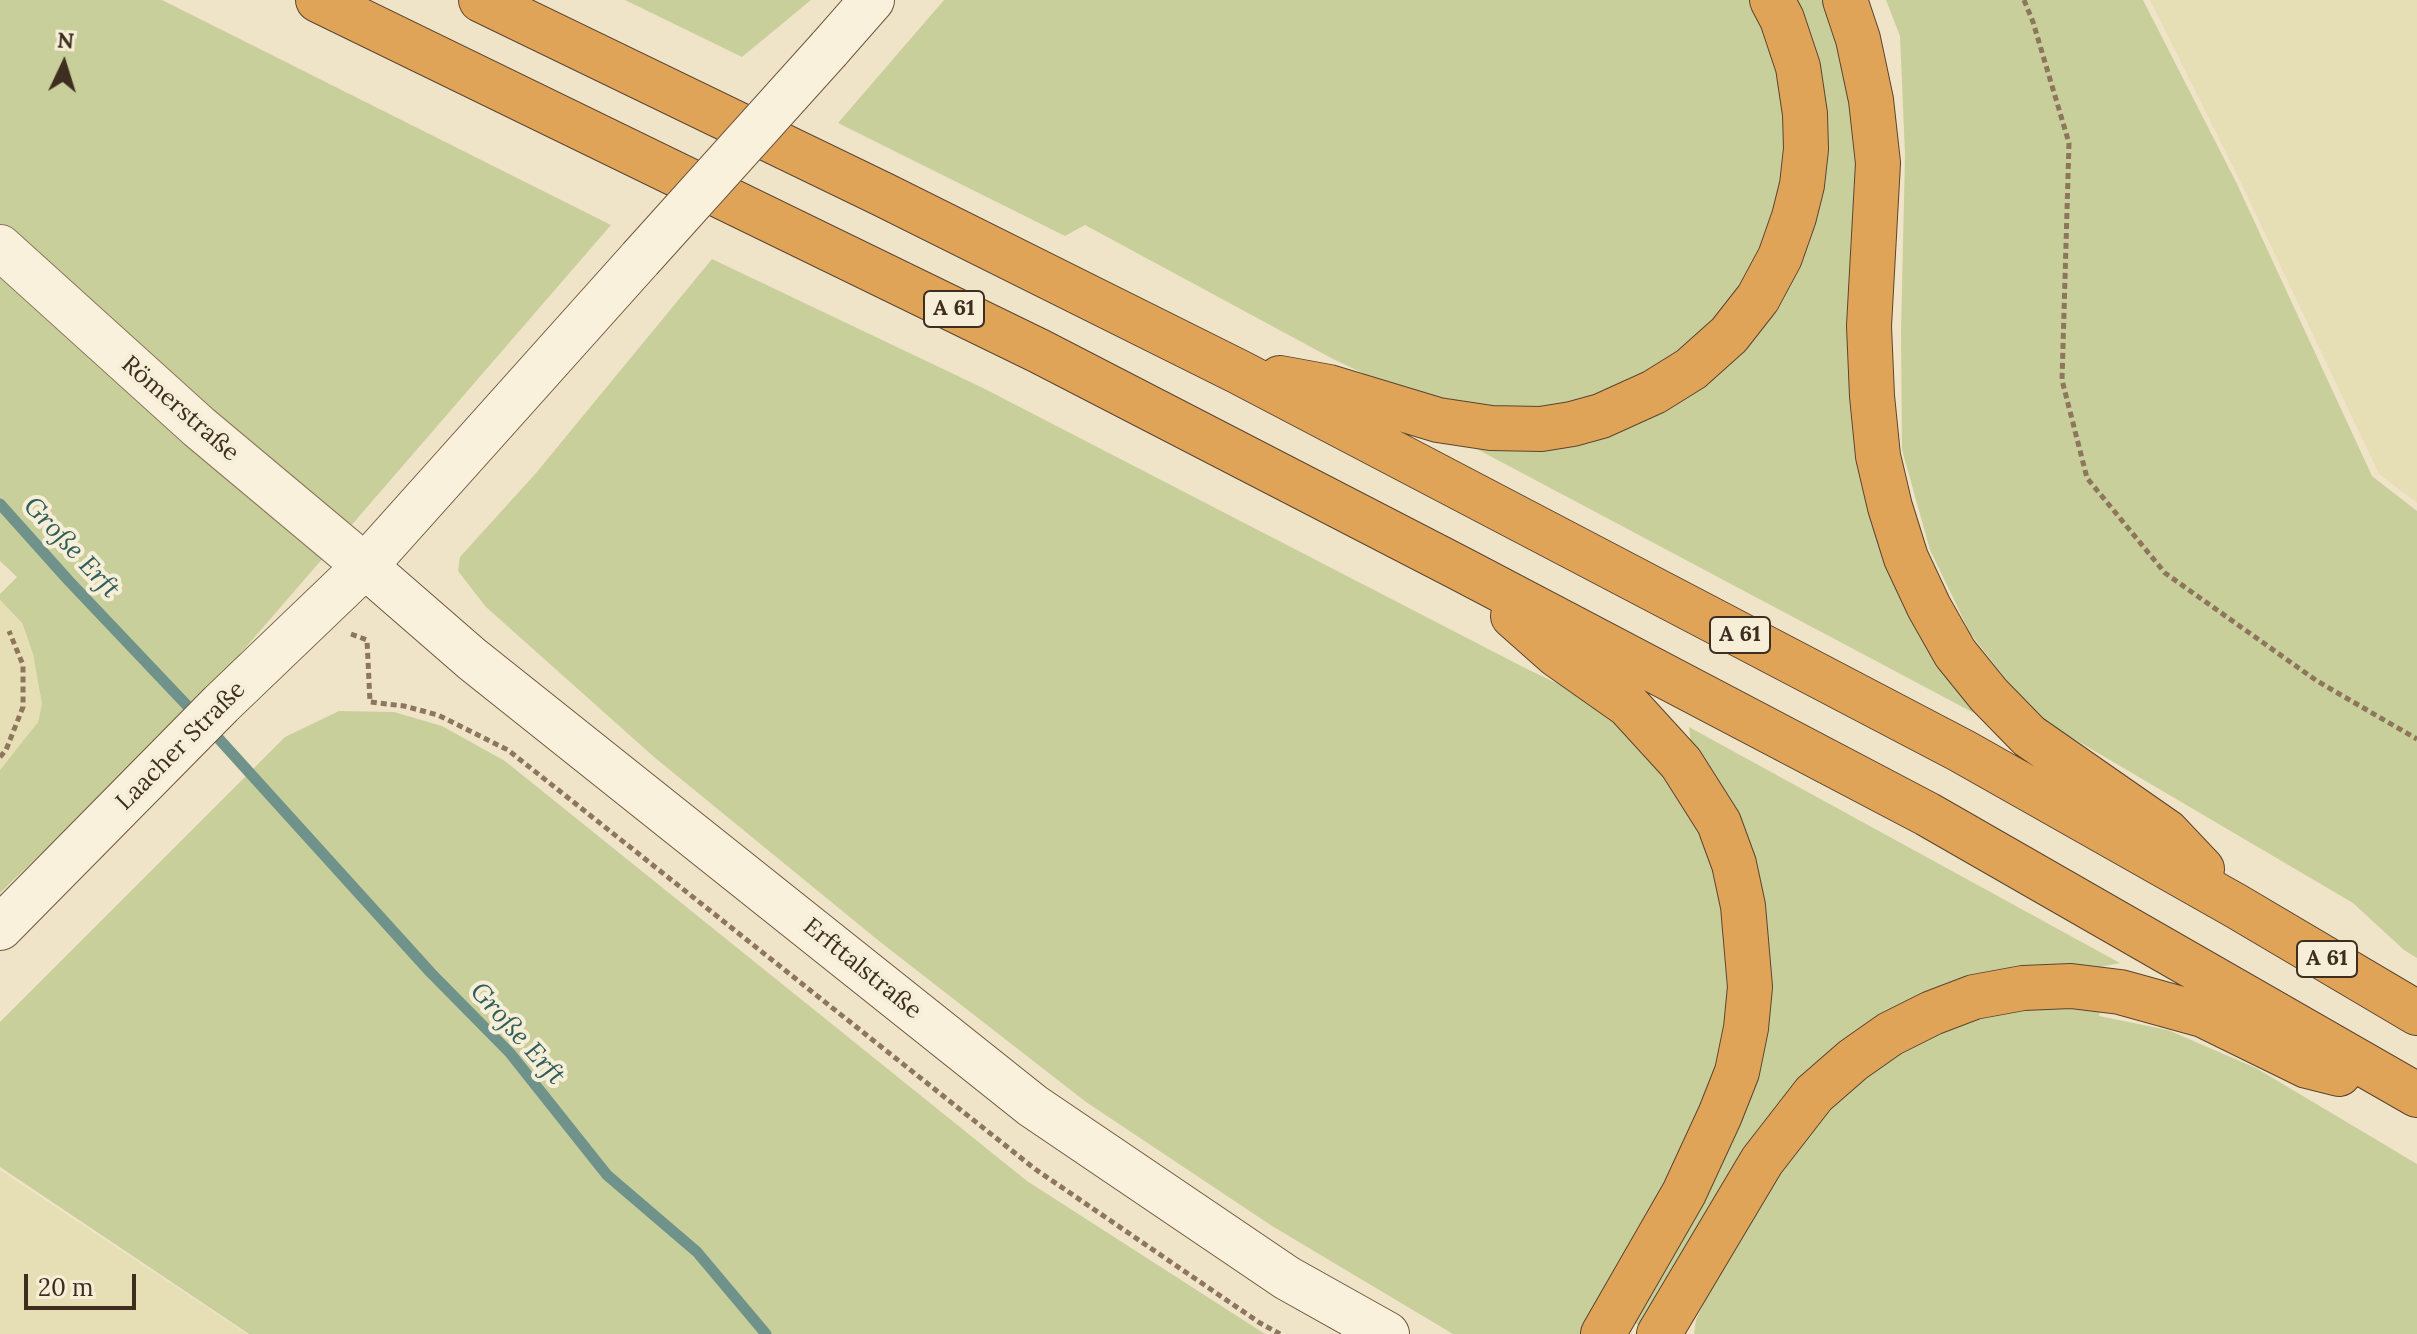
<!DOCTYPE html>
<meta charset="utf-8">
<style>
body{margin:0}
#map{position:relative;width:2417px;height:1334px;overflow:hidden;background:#f0e4c8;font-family:Lora,serif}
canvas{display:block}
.north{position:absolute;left:24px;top:24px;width:80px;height:80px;-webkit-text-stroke:6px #f7eed8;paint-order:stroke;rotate:4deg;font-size:22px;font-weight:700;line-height:32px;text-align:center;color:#3d2e20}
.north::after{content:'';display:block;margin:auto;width:28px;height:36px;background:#3d2e20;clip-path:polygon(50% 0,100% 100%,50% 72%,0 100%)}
.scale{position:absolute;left:24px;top:1274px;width:112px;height:36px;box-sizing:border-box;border:4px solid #3d2e20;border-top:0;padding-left:10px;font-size:24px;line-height:28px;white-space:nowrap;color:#3d2e20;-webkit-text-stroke:6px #f7eed8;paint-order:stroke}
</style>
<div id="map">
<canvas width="2417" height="1334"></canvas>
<div class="north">N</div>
<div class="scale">20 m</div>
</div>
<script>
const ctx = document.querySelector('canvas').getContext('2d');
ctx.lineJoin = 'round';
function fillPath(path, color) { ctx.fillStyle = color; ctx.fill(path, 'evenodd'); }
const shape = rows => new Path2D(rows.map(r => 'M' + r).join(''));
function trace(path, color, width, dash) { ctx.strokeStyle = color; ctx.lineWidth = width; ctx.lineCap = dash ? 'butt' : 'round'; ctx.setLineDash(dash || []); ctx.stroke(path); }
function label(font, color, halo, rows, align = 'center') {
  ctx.font = font + ' Lora,serif'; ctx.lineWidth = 8; ctx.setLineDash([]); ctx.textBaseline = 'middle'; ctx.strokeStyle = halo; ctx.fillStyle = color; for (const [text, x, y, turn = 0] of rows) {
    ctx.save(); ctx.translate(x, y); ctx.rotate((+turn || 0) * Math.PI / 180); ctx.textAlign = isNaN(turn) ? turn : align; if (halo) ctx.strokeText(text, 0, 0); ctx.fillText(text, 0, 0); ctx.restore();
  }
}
fillPath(shape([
 [2150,0,2417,0,2417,503,2379,474,2242,185],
 [0,600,21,623,33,654,42,704,38,722,0,770],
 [0,1170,247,1334,0,1334]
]), '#e6deb5');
fillPath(shape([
 [0,0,162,0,611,225,196,705,0,893,0,770,38,722,42,704,33,654,22,623,0,600,0,594,17,577,0,561],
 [625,0,811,0,742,57],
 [944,0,1752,0,1775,50,1787,129,1784,195,1760,257,1724,320,1624,390,1558,408,1488,413,1426,403,1333,359,1085,225,1065,236,838,123],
 [1789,0,1823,0,1845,53,1858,120,1857,416,1987,720,1475,448,1536,451,1590,443,1646,416,1795,265],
 [1886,0,2143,0,2237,184,2372,476,2417,511,2417,958,2404,950,2353,903,2035,716,1970,633,1930,550,1902,450,1901,332,1905,155,1900,36],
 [712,259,983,388,1527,669,1586,697,1638,739,1680,789,1710,844,1727,924,1729,993,1717,1065,1680,1156,1581,1334,1453,1334,1272,1226,1086,1102,879,941,654,757,486,607,458,571,460,557,536,473],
 [339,711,394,712,442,726,505,761,1027,1181,1265,1334,249,1334,0,1167,0,1022,285,737],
 [1689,727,2120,963,1905,1007,1644,1328,1631,1321,1758,1047,1691,746],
 [2061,1005,2101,1007,2099,1016,2168,1030,2256,1068,2417,1164,2417,1334,1694,1334,1696,1320,1715,1278,1771,1180,1816,1119,1862,1076,1923,1035,1997,1011]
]), '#c9cf9b');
trace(shape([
 [0,504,69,581,198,717],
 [210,729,431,973,510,1053,607,1175,697,1252,766,1334]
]), '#6f938a', 11);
const minor = shape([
 [0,247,199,427,365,566]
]);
const secondary = shape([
 [829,49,872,0],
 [365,566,472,659,1033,1106,1287,1278,1387,1334],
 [0,928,221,704,365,566,640,259]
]);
const motorway = shape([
 [318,0,1039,351,1461,569,1927,814,2417,1095],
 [481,0,884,195,1239,372,1962,751,2236,906,2417,1013],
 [1845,0,1858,39,1871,100,1878,163,1869,326,1872,396,1878,456,1890,507,1906,558,1929,607,1955,653,1989,695,2029,736,2167,832,2202,869],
 [1280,378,1329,387,1438,420,1491,428,1541,429,1572,424,1601,416,1654,392,1691,369,1729,335,1758,298,1780,257,1794,217,1802,185,1806,149,1805,114,1798,67,1782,19,1772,0],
 [1513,616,1557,655,1628,705,1681,763,1719,823,1734,864,1743,906,1750,987,1746,1028,1737,1072,1720,1115,1684,1193,1603,1334],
 [1659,1334,1762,1161,1814,1094,1853,1060,1890,1034,1932,1013,1974,997,2023,988,2071,986,2120,992,2203,1015,2307,1066,2339,1074]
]);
trace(minor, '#8d765c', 46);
trace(secondary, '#6f573f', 46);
trace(motorway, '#5b4430', 46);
trace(shape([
 [2024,0,2033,22,2069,143,2062,380,2087,478,2165,573,2317,681,2417,739],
 [351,634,367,640,370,702,404,706,438,715,508,750,1035,1169,1260,1323,1280,1334],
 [0,757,6,750,23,707,23,665,9,631]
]), '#8d765c', 5, [6, 4]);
trace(minor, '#faf1dc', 44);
trace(secondary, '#faf1dc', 44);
trace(motorway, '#e0a458', 44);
const secondaryBridge = shape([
 [640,259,829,49]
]);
trace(secondaryBridge, '#6f573f', 46, []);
trace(secondaryBridge, '#faf1dc', 44);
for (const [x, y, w] of [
 [954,309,60],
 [1740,635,60],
 [2327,959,60]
]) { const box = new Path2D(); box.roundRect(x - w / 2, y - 18, w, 36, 6); ctx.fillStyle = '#f7eed8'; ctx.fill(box); trace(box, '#3d2e20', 2); }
label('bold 22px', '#3d2e20', null, [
 ["A 61",954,309],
 ["A 61",1740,635],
 ["A 61",2327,959]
]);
label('24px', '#3d2e20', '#f7eed8', [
 ["Römerstraße",180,409,41],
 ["Laacher Straße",181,746,-45],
 ["Erfttalstraße",862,969,39]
]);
label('italic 26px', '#2f5d5a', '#f7eed8', [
 ["Große Erft",71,548,47],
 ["Große Erft",517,1034,48]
]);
</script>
